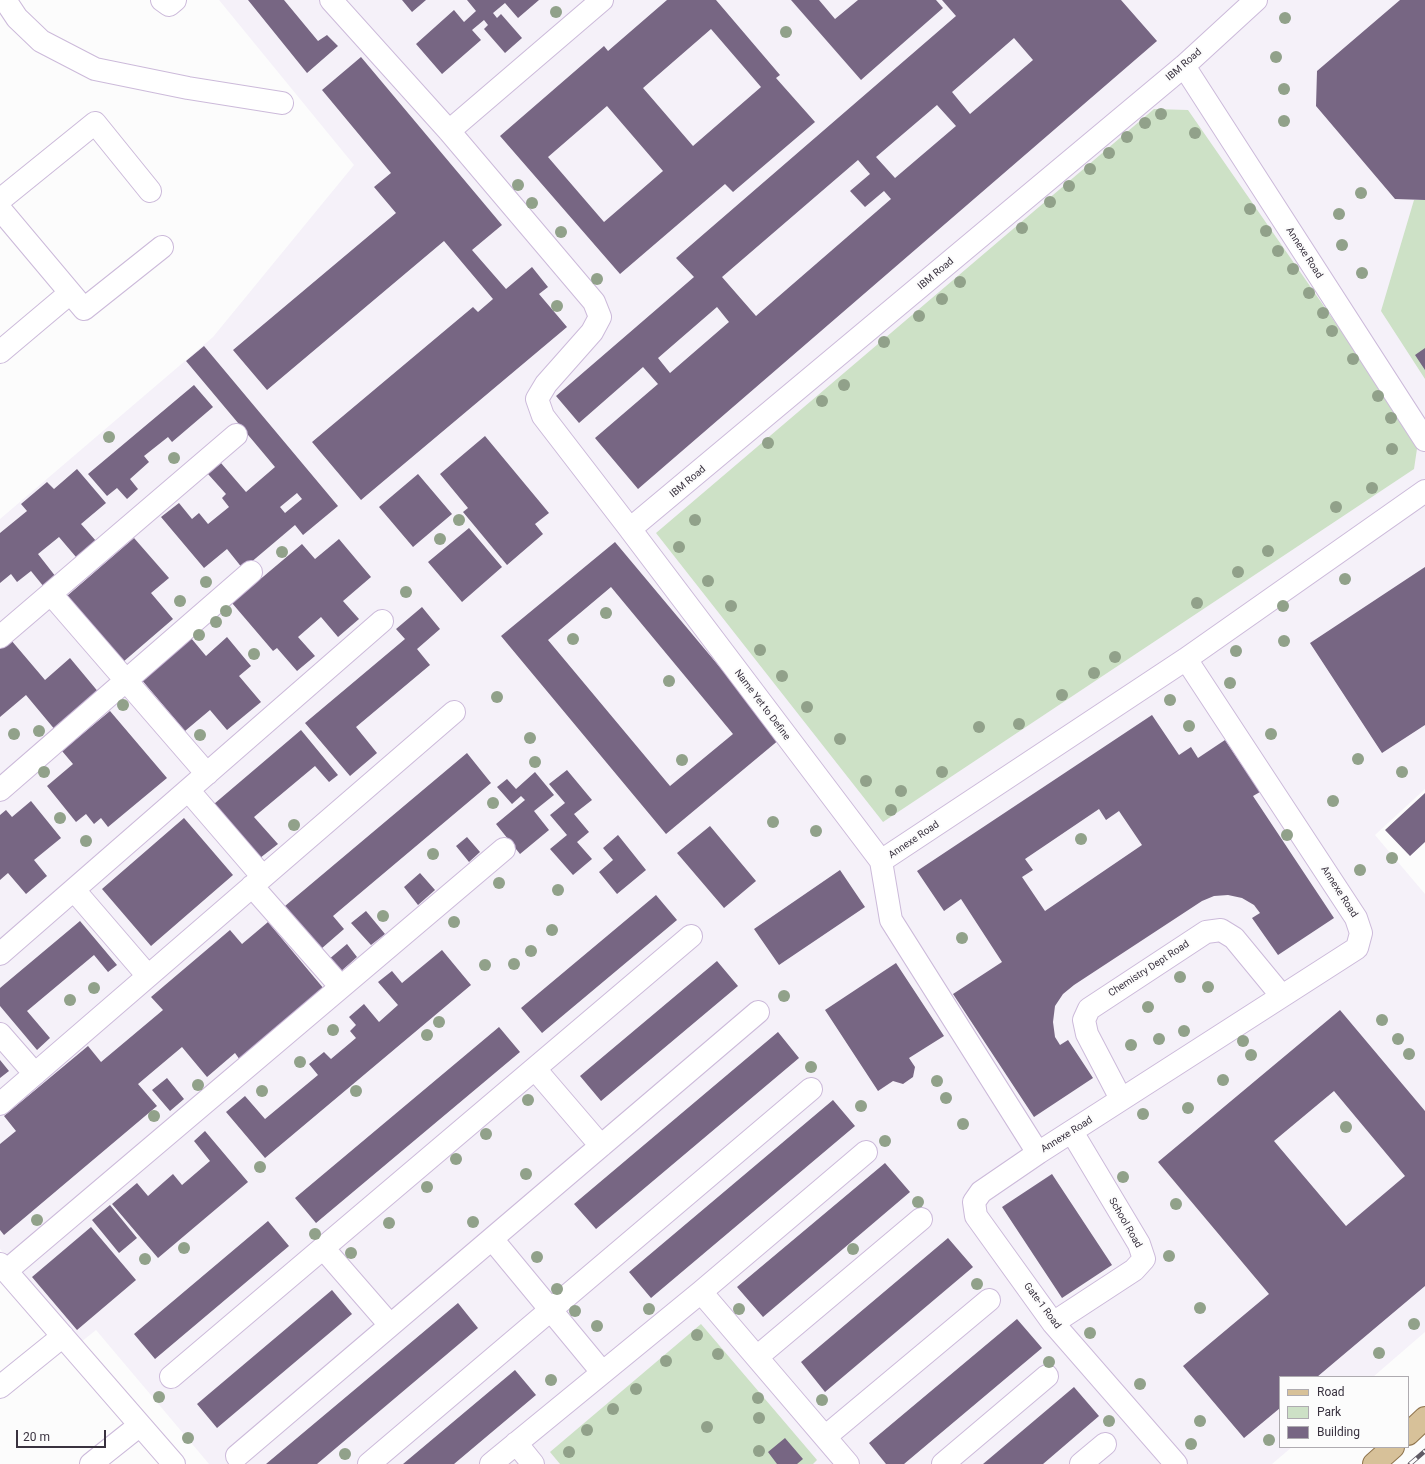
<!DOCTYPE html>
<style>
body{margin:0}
#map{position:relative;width:1425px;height:1464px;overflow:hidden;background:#fcfcfc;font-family:Roboto,sans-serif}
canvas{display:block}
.legend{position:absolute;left:1279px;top:1376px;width:130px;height:72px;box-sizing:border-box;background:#fcfcfc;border:1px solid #aeabb0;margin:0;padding:5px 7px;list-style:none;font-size:12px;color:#39323f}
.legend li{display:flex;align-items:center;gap:8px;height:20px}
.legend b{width:20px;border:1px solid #aeabb0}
.scale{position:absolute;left:16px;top:1430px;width:90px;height:18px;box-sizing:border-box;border:2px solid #39323f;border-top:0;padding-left:5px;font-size:12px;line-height:14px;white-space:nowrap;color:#39323f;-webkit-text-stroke:3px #fcfcfc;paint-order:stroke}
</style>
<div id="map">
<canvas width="1425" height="1464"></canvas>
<ul class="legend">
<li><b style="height:5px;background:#d7c199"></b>Road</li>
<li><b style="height:11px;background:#cde1c6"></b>Park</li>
<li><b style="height:11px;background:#776683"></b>Building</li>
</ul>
<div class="scale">20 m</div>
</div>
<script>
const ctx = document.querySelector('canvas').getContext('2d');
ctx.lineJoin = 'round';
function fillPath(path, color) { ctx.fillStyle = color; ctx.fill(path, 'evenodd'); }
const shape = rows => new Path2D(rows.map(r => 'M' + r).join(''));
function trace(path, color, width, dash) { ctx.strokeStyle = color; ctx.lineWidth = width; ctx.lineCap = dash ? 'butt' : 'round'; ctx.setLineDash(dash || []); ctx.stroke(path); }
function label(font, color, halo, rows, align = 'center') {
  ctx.font = font + ' Roboto,sans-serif'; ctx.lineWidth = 4; ctx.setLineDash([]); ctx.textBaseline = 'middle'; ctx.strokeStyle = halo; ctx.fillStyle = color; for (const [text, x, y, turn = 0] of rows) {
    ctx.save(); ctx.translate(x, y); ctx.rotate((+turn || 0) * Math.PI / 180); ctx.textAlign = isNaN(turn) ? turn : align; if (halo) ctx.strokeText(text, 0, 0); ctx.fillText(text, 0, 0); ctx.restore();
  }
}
fillPath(shape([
 [219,0,1425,0,1425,789,1375,835,1425,894,1425,1332,1373,1377,1280,1377,1280,1447,1292,1447,1272,1464,209,1464,96,1330,81,1342,0,1249,0,519,213,337,354,165]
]), '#f5f1f9');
fillPath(shape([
 [1154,109,1188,110,1418,442,1414,469,883,822,656,533],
 [1414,200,1425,200,1425,379,1381,311],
 [701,1324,817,1460,813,1464,560,1464,550,1452]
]), '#cde1c6');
fillPath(shape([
 [248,0,284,0,318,41,327,35,338,46,307,73],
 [402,0,426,0,412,12],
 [467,0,539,0,518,18,505,3,493,13,497,18,501,14,522,38,505,53,484,29,488,25,484,20,472,30,481,40,442,74,416,44,454,10,464,22,476,11],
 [667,0,716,0,780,75,776,78,815,122,733,192,725,184,620,274,500,136,604,46,608,51],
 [711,29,761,87,693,146,643,88],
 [607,106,663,171,604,222,548,157],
 [791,0,819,0,835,19,858,0,936,0,943,8,861,80],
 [942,0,1121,0,1157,41,638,489,595,438,658,384,643,367,579,423,556,396,694,277,676,258,956,16],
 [1014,38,1033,60,970,114,952,92],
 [937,105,956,126,895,178,876,157],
 [858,160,870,174,850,191,865,207,884,191,891,199,756,316,722,277],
 [717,307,729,322,670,373,658,358],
 [1400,0,1425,0,1425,200,1395,199,1316,106,1317,71],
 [361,57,502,225,472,250,506,289,532,267,548,287,539,294,567,327,361,500,312,442,473,307,478,312,493,299,444,241,267,390,233,350,396,213,374,187,391,173,322,90],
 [204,346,338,506,303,535,295,525,243,569,227,549,204,568,161,517,179,503,192,519,199,513,208,524,229,507,222,498,226,494,208,474,221,463,246,492,275,467,186,361],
 [297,493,302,499,285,513,280,507],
 [1425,348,1425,370,1415,355],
 [194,385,213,407,172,442,168,437,144,456,149,462,130,479,138,489,127,499,117,488,107,496,88,474],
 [485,436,549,513,535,524,543,534,507,565,463,512,468,508,440,474],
 [77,469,106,503,81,524,96,541,76,557,59,537,38,554,56,577,44,587,31,571,17,582,11,574,0,583,0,533,27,511,21,504,47,482,54,489],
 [418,474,452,514,413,547,379,507],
 [469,528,502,567,462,602,428,562],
 [134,538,169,578,151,593,173,619,123,662,67,596],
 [339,539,371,577,343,601,359,619,338,637,321,617,298,637,315,656,297,671,277,648,273,651,232,603,302,544,315,559],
 [615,542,780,739,666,834,501,636],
 [611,587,733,734,670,786,548,640],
 [1425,567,1425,725,1382,753,1310,643],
 [422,607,440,629,417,649,430,665,356,727,377,753,350,776,305,723,405,639,396,629],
 [227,637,251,666,239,676,261,702,227,730,210,710,185,731,141,679,191,638,206,656],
 [11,640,45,680,70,658,100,694,56,731,26,695,0,717,0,649],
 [110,711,167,778,108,827,101,818,94,824,86,814,76,822,47,786,73,764,62,751],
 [1152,715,1179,755,1191,747,1198,758,1225,740,1260,792,1253,796,1334,918,1278,955,1252,918,1260,913,1254,905,1242,898,1228,895,1214,896,1202,901,1074,985,1063,994,1055,1006,1053,1022,1055,1037,1060,1045,1068,1040,1093,1078,1034,1117,953,994,1002,962,961,899,944,911,917,871],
 [1099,809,1106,820,1119,811,1142,845,1045,911,1022,877,1033,870,1025,859],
 [301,730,338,775,329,782,315,766,254,817,278,844,260,858,214,804],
 [467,753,491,783,333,916,344,929,321,949,285,906],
 [567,770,592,800,574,814,589,832,577,842,592,859,573,875,550,849,567,835,550,815,565,803,549,784],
 [535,772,554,795,534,811,549,830,520,854,496,824,525,800,521,796,512,804,497,787,507,779,516,789],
 [1425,793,1425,842,1410,856,1385,830],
 [31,801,61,838,34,860,47,876,26,894,8,873,0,880,0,815,6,810,12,817],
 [184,818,233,875,151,946,102,889],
 [710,826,756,881,724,908,677,853],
 [618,835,646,870,617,894,599,872,613,860,603,848],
 [467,837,480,852,469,862,456,846],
 [840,870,865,907,779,965,754,929],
 [420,873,435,890,418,905,404,887],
 [656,895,677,920,542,1033,521,1008],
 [366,911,385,934,371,945,351,923],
 [80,921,117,965,108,972,94,955,27,1011,50,1038,37,1050,0,1006,0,988],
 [268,922,324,989,240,1060,235,1053,207,1077,182,1047,138,1084,157,1106,4,1235,0,1230,0,1144,16,1131,4,1116,88,1046,101,1062,163,1010,151,997,230,930,242,944],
 [347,944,357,957,339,973,328,960],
 [442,950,471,985,265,1158,226,1112,245,1096,265,1119,318,1075,309,1064,324,1052,331,1059,356,1038,350,1031,356,1025,349,1017,364,1004,379,1022,398,1005,378,982,392,971,402,983],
 [717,961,738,986,601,1101,580,1076],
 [896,963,944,1036,909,1058,915,1067,913,1077,903,1084,893,1081,878,1091,825,1010],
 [1340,1010,1425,1111,1425,1286,1317,1377,1280,1377,1280,1408,1244,1438,1183,1366,1269,1294,1158,1162],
 [1334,1091,1405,1176,1346,1226,1274,1141],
 [499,1027,520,1052,316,1223,295,1198],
 [778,1032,799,1058,596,1229,574,1204],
 [0,1060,9,1071,0,1078],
 [167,1078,184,1099,170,1111,152,1090],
 [833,1100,855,1126,651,1298,629,1272],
 [205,1131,248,1182,158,1258,112,1204,137,1183,148,1196,173,1174,182,1185,210,1161,194,1141],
 [885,1163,910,1192,763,1317,737,1287],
 [1052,1174,1112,1265,1062,1298,1002,1207],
 [110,1205,137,1238,119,1253,92,1220],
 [268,1221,289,1246,155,1359,134,1334],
 [91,1227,136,1280,77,1330,32,1277],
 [948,1238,973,1267,825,1392,801,1362],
 [332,1290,352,1314,217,1428,197,1404],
 [458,1303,478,1328,317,1464,266,1464],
 [1017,1319,1042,1348,904,1464,886,1464,869,1443],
 [515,1370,536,1395,454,1464,403,1464],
 [1074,1387,1099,1416,1043,1464,983,1464],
 [785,1438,803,1459,797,1464,777,1464,768,1452]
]), '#776683');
const minor = shape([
 [5,0,17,18,41,41,95,69,188,88,282,103],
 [162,0,169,5,175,0],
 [331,0,449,131,594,302,600,317,592,332,546,384,537,399,543,416,630,529],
 [1184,66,1425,440],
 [449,131,602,0],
 [0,200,95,123,150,191],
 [0,209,84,309,162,247],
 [0,352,70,293],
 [51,594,207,774],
 [0,637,236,435],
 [1186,659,1356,918,1361,933,1357,948,1038,1153,891,920,881,861,1186,659,1425,491],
 [0,790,251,572],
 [188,790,263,877],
 [881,861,630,529,1184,66,1256,0],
 [252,886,341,987],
 [74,890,148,976],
 [0,954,382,621],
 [0,1034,35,1074],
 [535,1069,601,1146],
 [1121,1099,1087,1034,1084,1020,1089,1009,1206,932,1221,930,1234,938,1281,995],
 [0,1104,454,712],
 [1038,1153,981,1192,974,1202,976,1216,1053,1323,1176,1464],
 [492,1239,602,1372],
 [323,1248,390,1325],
 [0,1264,174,1464],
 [6,1271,504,849],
 [701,1292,848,1464],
 [1053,1323,1134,1270,1144,1259,1139,1244,1072,1132],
 [757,1357,921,1219],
 [171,1377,691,936],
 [0,1387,63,1336],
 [825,1437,989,1300],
 [516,1443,533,1464],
 [237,1456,758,1012],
 [91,1464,140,1425],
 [369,1464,811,1089],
 [491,1464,701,1292,866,1152],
 [943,1464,1047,1376],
 [1081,1464,1105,1444]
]);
const major = shape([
 [1408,1434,1425,1418],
 [1374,1464,1393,1447]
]);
trace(minor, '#ccbada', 24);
trace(major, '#8f744d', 24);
trace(minor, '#fff', 22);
trace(major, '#d7c199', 22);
const rail = shape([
 [1410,1464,1425,1451]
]);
trace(rail, '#605b65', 4.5);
trace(rail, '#fcfcfc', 3, [9]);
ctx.fillStyle = '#91a18a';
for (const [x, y] of [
 [556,12],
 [1285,18],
 [786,32],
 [1276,57],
 [1284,89],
 [1161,114],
 [1284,121],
 [1145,123],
 [1195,133],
 [1127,137],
 [1109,153],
 [1090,169],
 [518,185],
 [1069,186],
 [1361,193],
 [1050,202],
 [532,203],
 [1250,209],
 [1339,214],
 [1022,228],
 [1266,231],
 [561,232],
 [1342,245],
 [1278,251],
 [1293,269],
 [1362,273],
 [597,279],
 [960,282],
 [1309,293],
 [942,299],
 [557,306],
 [1323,313],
 [919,316],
 [1332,331],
 [884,342],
 [1353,359],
 [844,385],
 [1378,396],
 [822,401],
 [1391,418],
 [109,437],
 [768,443],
 [1392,449],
 [174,458],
 [1372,488],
 [1336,507],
 [459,520],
 [695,520],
 [440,539],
 [679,547],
 [1268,551],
 [282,552],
 [1238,572],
 [1345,579],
 [708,581],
 [206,582],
 [406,592],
 [180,601],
 [1197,603],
 [731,606],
 [1283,606],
 [226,611],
 [606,613],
 [216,622],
 [199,635],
 [573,639],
 [1284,641],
 [760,650],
 [1236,651],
 [254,654],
 [1115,657],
 [1094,673],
 [782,676],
 [669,681],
 [1230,683],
 [1062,695],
 [497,697],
 [1170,700],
 [123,705],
 [807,707],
 [1019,724],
 [1189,726],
 [979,727],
 [39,731],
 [14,734],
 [1271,734],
 [200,735],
 [530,738],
 [840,739],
 [1358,759],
 [682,760],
 [535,762],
 [44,772],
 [942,772],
 [1402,772],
 [866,781],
 [901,791],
 [1333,801],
 [493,803],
 [891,810],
 [60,818],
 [773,822],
 [294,825],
 [816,831],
 [1287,835],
 [1081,839],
 [86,841],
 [433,854],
 [1392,858],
 [1360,870],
 [499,883],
 [558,890],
 [383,916],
 [454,922],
 [552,930],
 [962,938],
 [531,951],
 [514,964],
 [485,965],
 [1180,977],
 [1208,987],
 [94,988],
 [784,996],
 [70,1000],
 [1148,1007],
 [1382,1020],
 [439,1022],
 [333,1030],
 [1184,1031],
 [427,1035],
 [1159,1039],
 [1398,1039],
 [1243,1041],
 [1131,1045],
 [1409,1054],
 [1251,1055],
 [300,1062],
 [811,1067],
 [1223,1080],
 [937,1081],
 [198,1085],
 [262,1091],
 [356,1091],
 [946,1098],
 [528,1100],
 [861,1106],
 [1188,1108],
 [1143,1114],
 [154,1116],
 [963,1124],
 [1346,1127],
 [486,1134],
 [885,1141],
 [456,1159],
 [260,1167],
 [526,1174],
 [1123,1177],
 [427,1187],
 [918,1202],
 [1176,1204],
 [37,1220],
 [473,1222],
 [389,1223],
 [315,1234],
 [184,1248],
 [853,1249],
 [351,1253],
 [1169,1256],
 [537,1257],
 [145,1259],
 [977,1284],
 [557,1289],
 [1200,1308],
 [649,1309],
 [739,1309],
 [575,1311],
 [1414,1324],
 [597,1326],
 [1090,1333],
 [697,1335],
 [1379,1353],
 [718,1354],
 [666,1361],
 [1049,1362],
 [551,1380],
 [1140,1384],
 [636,1389],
 [159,1397],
 [758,1398],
 [822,1400],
 [613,1409],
 [759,1418],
 [1109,1421],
 [1200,1421],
 [707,1427],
 [587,1430],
 [188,1438],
 [1269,1440],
 [1191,1444],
 [759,1451],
 [569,1452],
 [345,1454]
]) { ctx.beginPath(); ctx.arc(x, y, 6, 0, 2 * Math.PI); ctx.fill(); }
label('10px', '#39323f', '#fcfcfc', [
 ["IBM Road",1184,65,-41],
 ["Annexe Road",1304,253,57],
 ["IBM Road",936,274,-40],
 ["IBM Road",688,482,-40],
 ["Name Yet to Define",762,705,53],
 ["Annexe Road",914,840,-34],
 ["Annexe Road",1339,892,57],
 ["Chemistry Dept Road",1149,969,-33],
 ["Annexe Road",1067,1135,-32],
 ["School Road",1125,1223,60],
 ["Gate-1 Road",1042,1306,53]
]);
</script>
